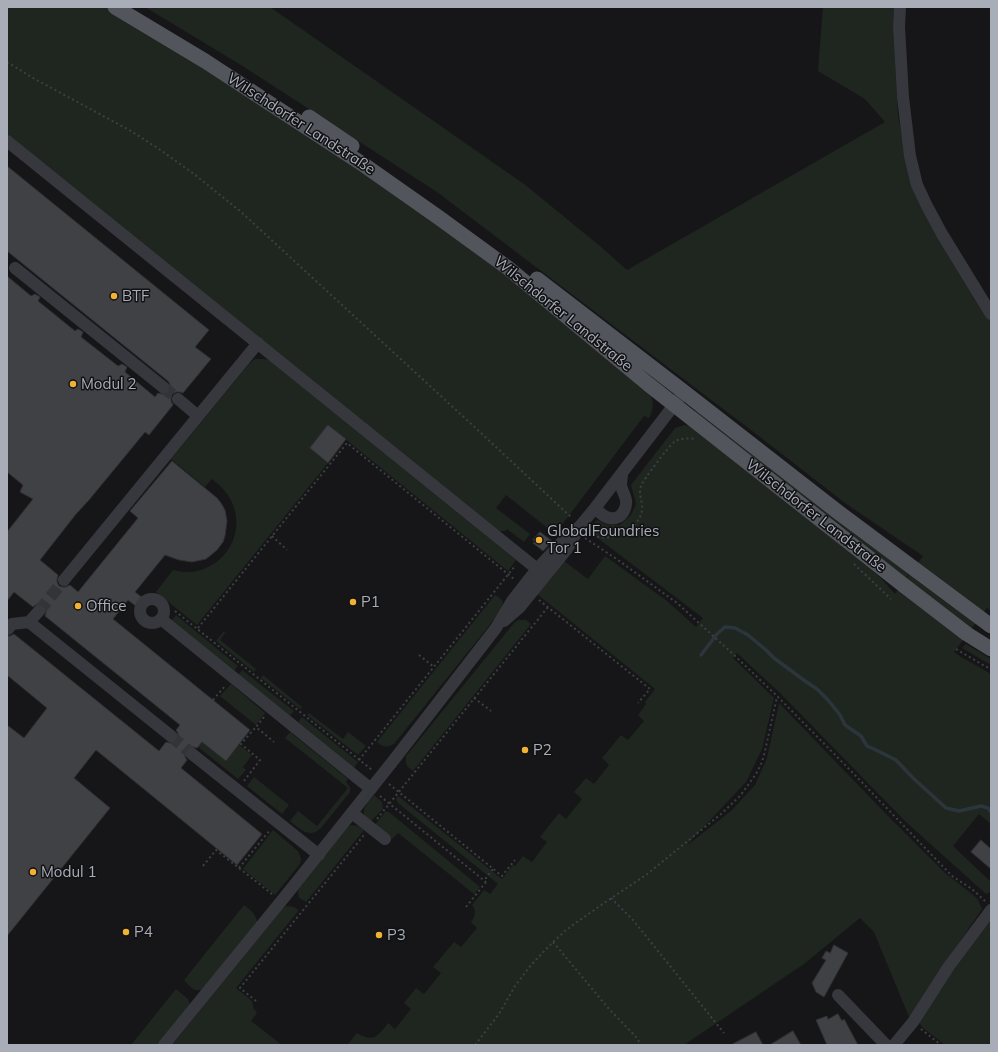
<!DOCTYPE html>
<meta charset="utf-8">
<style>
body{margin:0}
#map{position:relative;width:998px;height:1052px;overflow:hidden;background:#161618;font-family:Mulish,sans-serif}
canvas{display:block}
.frame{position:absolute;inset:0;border:8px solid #a8adb8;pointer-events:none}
</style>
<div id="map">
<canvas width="998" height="1052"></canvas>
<div class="frame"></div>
</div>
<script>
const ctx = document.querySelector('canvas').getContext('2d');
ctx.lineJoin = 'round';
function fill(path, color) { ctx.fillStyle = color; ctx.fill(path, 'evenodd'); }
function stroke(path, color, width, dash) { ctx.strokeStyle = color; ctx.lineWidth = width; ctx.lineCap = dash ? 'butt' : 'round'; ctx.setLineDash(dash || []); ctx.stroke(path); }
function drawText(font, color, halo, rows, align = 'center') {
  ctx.font = font + ' Mulish,sans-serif'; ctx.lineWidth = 3; ctx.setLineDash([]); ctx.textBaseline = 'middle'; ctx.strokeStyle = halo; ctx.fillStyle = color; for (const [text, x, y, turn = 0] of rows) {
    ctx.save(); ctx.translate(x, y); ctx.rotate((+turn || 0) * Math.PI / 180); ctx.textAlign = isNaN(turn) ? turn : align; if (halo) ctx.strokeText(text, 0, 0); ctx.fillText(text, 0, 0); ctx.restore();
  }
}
fill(new Path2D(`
 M 7,7 L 107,7 L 127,18 L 394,190 L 491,263 L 651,396 C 654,405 653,410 649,418 L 644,416 L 555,534 L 506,495 L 496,508 L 530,534 L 524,542 L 507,529 L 505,531 L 499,531 L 7,134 Z
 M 145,7 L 270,7 L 524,184 L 600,246 L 627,270 L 885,122 L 865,99 L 818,71 L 823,7 L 894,7 L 893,25 L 898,115 L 902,137 L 908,164 L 991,323 L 991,611 L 987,608 L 954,652 L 961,657 L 991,674 L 991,824 L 979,814 L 953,846 L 991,882 L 991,892 L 986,894 L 906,822 L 781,694 L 737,653 L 733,658 L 774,698 L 762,749 L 746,782 L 686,846 L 731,811 L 755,785 L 767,758 L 779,703 L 888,816 L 945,873 L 977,898 L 982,909 L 936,976 L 911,1015 L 909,1017 L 874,932 L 860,918 L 804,964 L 684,1045 L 347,1045 L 357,1033 C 373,1043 378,1036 388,1023 L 395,1029 L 411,1009 L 404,1003 L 416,988 L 424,994 L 441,973 L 433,967 L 454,942 L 461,947 L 477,928 L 471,922 C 475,916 477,911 472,905 L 484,890 L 490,894 L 498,884 L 398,803 L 396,799 L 398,796 L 502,879 L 513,865 L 515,866 L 523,856 L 532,862 L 547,842 L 540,837 L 559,813 L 566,819 L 582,799 L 574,792 L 586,778 L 594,784 L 609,765 L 602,758 L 621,735 L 628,740 L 644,721 L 638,715 L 646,704 L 645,702 L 655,689 L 537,594 L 564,561 L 588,579 L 605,556 L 667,601 L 696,627 L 703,618 L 587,530 L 597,520 L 608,525 L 620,525 L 631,515 L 636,504 L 631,485 L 675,428 L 684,425 L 694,427 L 880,577 L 895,594 L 923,556 L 845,503 L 760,437 L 437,192 L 241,65 Z
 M 255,359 L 264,359 L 269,360 L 516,560 L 508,571 L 328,425 L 310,448 L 328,463 L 197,625 L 156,592 L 173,570 C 181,572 189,573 197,571 C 227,564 244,533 233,505 C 229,494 221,486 212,479 L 205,487 L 171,459 L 249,364 Z
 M 696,410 L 910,572 L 906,578 L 695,412 Z
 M 495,595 L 501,599 L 503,603 L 500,612 L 394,744 C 387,748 382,747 377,742 Z
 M 176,615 L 238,666 L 234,671 L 172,620 Z
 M 518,620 L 526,620 L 531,624 L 413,771 C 406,766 405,764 406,756 L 514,623 Z
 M 224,631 L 225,633 L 220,640 L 256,669 L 254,672 L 216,641 Z
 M 966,644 L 991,659 L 991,665 L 962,648 Z
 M 242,670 L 294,711 L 290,716 L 238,675 Z
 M 263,675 L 302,707 L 300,709 L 261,678 Z
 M 231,684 L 265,713 L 256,725 L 220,696 Z
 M 309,713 L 343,739 L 348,732 L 366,746 L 358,755 L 307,715 Z
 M 302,717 L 358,762 L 354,768 L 298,722 Z
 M 290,732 L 348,779 L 346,782 C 349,786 351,787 350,792 L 321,828 C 309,840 299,828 290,821 L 298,811 L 317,826 L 348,788 L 285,738 Z
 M 202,742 L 226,761 L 239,745 L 252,755 L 243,767 L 246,770 L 238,779 L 198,747 Z
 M 254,777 L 289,805 L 282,814 L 247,786 Z
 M 374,795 L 382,802 L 383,809 L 370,822 L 365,818 C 361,808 368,803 374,795 Z
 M 385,812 L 389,812 L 480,887 L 474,894 L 398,833 L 392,839 L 374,826 Z
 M 351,825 L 358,826 L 364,830 L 306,902 L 299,898 L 298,890 L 300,887 L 348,827 Z
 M 273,830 L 298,851 L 301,859 L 300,864 L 275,895 L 243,869 Z
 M 244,905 C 251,911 257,914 257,924 L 204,989 C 193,993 191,987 184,980 Z
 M 286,906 L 294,907 L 299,910 L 236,988 L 252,1001 L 254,1009 L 257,1013 L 251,1021 L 282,1045 L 172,1045 L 283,908 Z
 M 991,919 L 991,1045 L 945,1045 L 922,1027 L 918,1021 L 953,969 Z
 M 176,989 L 188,999 L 190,1004 L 159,1045 L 131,1045 Z`), '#1e261f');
stroke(new Path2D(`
 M 701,655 L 717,634 L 725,627 L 735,628 L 748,635 L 766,650 L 774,658 L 805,681 L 817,689 L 828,700 L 840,715 L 845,725 L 861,736 L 867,746 L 876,750 L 896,760 L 913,778 L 946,808 L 959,811 L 981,806 L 988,808 L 991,812`), '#2c353c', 3.5);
const building = new Path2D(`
 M 7,166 L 209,330 L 195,347 L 211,359 L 183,393 L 180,392 L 176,392 L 172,394 L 171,398 L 171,401 L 173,405 L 149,435 L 145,432 L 89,500 L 76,514 L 40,560 L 58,575 L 57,579 L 57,582 L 59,586 L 63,587 L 66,587 L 70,585 L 78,592 L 138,518 L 130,511 L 172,461 L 217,498 L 221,503 L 225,510 L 227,521 L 225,536 L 223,542 L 217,550 L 206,559 L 192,562 L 179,560 L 165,555 L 135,592 L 144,599 L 137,607 L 128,600 L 113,619 L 250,730 L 226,761 L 202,742 L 197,748 L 193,747 L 189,747 L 186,749 L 185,753 L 185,757 L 187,760 L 181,768 L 262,834 L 237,865 L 96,750 L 74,778 L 110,808 L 7,936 L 7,725 L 24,738 L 47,708 L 7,675 L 7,636 L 10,636 L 14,634 L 159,751 L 166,742 L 170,743 L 173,743 L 177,741 L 178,737 L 178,733 L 176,730 L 180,725 L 45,616 L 46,613 L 46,609 L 44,605 L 41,604 L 37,604 L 33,607 L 14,592 L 7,601 L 7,532 L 33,499 L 20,492 L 23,485 L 7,472 L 7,276 L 31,296 L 35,294 L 40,297 L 38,301 L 75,331 L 78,329 L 83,332 L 81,337 L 118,366 L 122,364 L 127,367 L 125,372 L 155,397 L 158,393 L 162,394 L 166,394 L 169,391 L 170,388 L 170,384 L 168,381 L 7,251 Z
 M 328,425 L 346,439 L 328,463 L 310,448 Z
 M 540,532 L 552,541 L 543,551 L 533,543 L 535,542 L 533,540 Z
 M 981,840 L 991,849 L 991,869 L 971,852 Z
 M 834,945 L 848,953 L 824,997 L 816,992 L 812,983 L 826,960 L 822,958 L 826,951 L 830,953 Z
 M 838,1014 L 842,1021 L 844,1019 L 858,1045 L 827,1045 L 816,1020 L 827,1016 L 828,1019 Z
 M 793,1031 L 801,1045 L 770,1045 Z
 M 756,1032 L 763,1045 L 731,1045 Z`);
fill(building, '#404145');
stroke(building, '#303034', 1);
stroke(new Path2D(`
 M 163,387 L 178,399
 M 39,611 L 64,580
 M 171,736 L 192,754`), '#333438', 12, [12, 6]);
stroke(new Path2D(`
 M 7,62 L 33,78 L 131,131 L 159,149 L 194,174 L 240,211 L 481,433 L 572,518
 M 588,533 C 606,545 639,532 642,510 C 643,502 638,494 641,486 C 643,480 669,446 674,442 C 680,438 688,438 695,439
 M 272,536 L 287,550
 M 585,538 L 618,560 L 677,603 L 734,655 L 777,696 L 853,773 L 952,876 L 972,889 L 985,901
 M 854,564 L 891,599
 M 539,600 L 650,689 L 638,703
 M 175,611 L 372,770
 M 198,628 L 347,443 L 514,579
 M 956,649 L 983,665 L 991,669
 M 419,655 L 434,667
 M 474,698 L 491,711
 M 213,700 L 225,686
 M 264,717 L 256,727 L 274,742
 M 359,760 L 515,566
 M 244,781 L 260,760 L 241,744 L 256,727
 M 389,784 L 502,876 L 515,860
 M 380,796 L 486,882
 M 377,819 L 548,607
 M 203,866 L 216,850 L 272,894
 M 239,868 L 270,830
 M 611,898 L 633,920 L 724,1033
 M 466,907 L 486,882 L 486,878 L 493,869
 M 553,942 L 609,1009 L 636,1037 L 641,1045
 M 256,1001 L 240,988 L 364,835
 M 921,1029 L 941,1045
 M 475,1045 L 499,1014 L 515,986 L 531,965 L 553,942 L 566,930 L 604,903 L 646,875 L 721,814 L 740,796 L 756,774 L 762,762 L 765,751 L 777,697`), '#3d3f44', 2, [2, 3]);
stroke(new Path2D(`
 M 900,7 L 899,27 L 903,97 L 910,156 L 917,185 L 927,206 L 942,234 L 991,314
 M 7,141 L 537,569
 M 15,268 L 163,387
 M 178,399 L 198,416
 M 595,508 C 601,514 607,520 616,518 C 623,516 627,507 626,500 C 625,495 622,491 621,485 C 621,481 622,477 622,473
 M 64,580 L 258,343
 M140 611a12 12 0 1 1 24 0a12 12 0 1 1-24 0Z
 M 161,619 L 371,789
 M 504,621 L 520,607 L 567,549 L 575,535
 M 29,622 L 171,736
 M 8,629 L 12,624 L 29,622 L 39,611
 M 192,754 L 319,855
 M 352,813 L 385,839
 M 838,995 L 886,1045
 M 164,1045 L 287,894 L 393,761 L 496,628 L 512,601 L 537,569 L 561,543 L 580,526 L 595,508 L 684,392
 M 894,1045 L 913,1022 L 949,966 L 991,910`), '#37383d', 12);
stroke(new Path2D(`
 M 115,7 L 205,61 L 364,165 L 438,217 L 508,268 L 648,384 L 902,584 L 967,634 L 991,649
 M 309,117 L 352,146
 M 537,279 L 684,392 L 838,512 L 991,626`), '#53555c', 15);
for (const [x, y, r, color] of [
 [114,296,4,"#f2b134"],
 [73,384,4,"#f2b134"],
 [539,540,4,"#f2b134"],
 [353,602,4,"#f2b134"],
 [78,606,4,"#f2b134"],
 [525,750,4,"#f2b134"],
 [33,872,4,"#f2b134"],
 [126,932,4,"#f2b134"],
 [379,935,4,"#f2b134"]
]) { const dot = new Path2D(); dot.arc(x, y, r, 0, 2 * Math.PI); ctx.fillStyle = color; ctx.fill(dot); stroke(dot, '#111113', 1.5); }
drawText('15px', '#a8adb8', '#111113', [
 ["Wilschdorfer Landstraße",301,124,33],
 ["Wilschdorfer Landstraße",563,314,39],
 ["Wilschdorfer Landstraße",816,516,38]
]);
drawText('15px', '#a8adb8', '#111113', [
 ["BTF",122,296],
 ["Modul 2",81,384],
 ["GlobalFoundries",547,531],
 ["Tor 1",547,548],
 ["P1",361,602],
 ["Office",86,606],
 ["P2",533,750],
 ["Modul 1",41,872],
 ["P4",134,932],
 ["P3",387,935]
], 'left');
</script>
